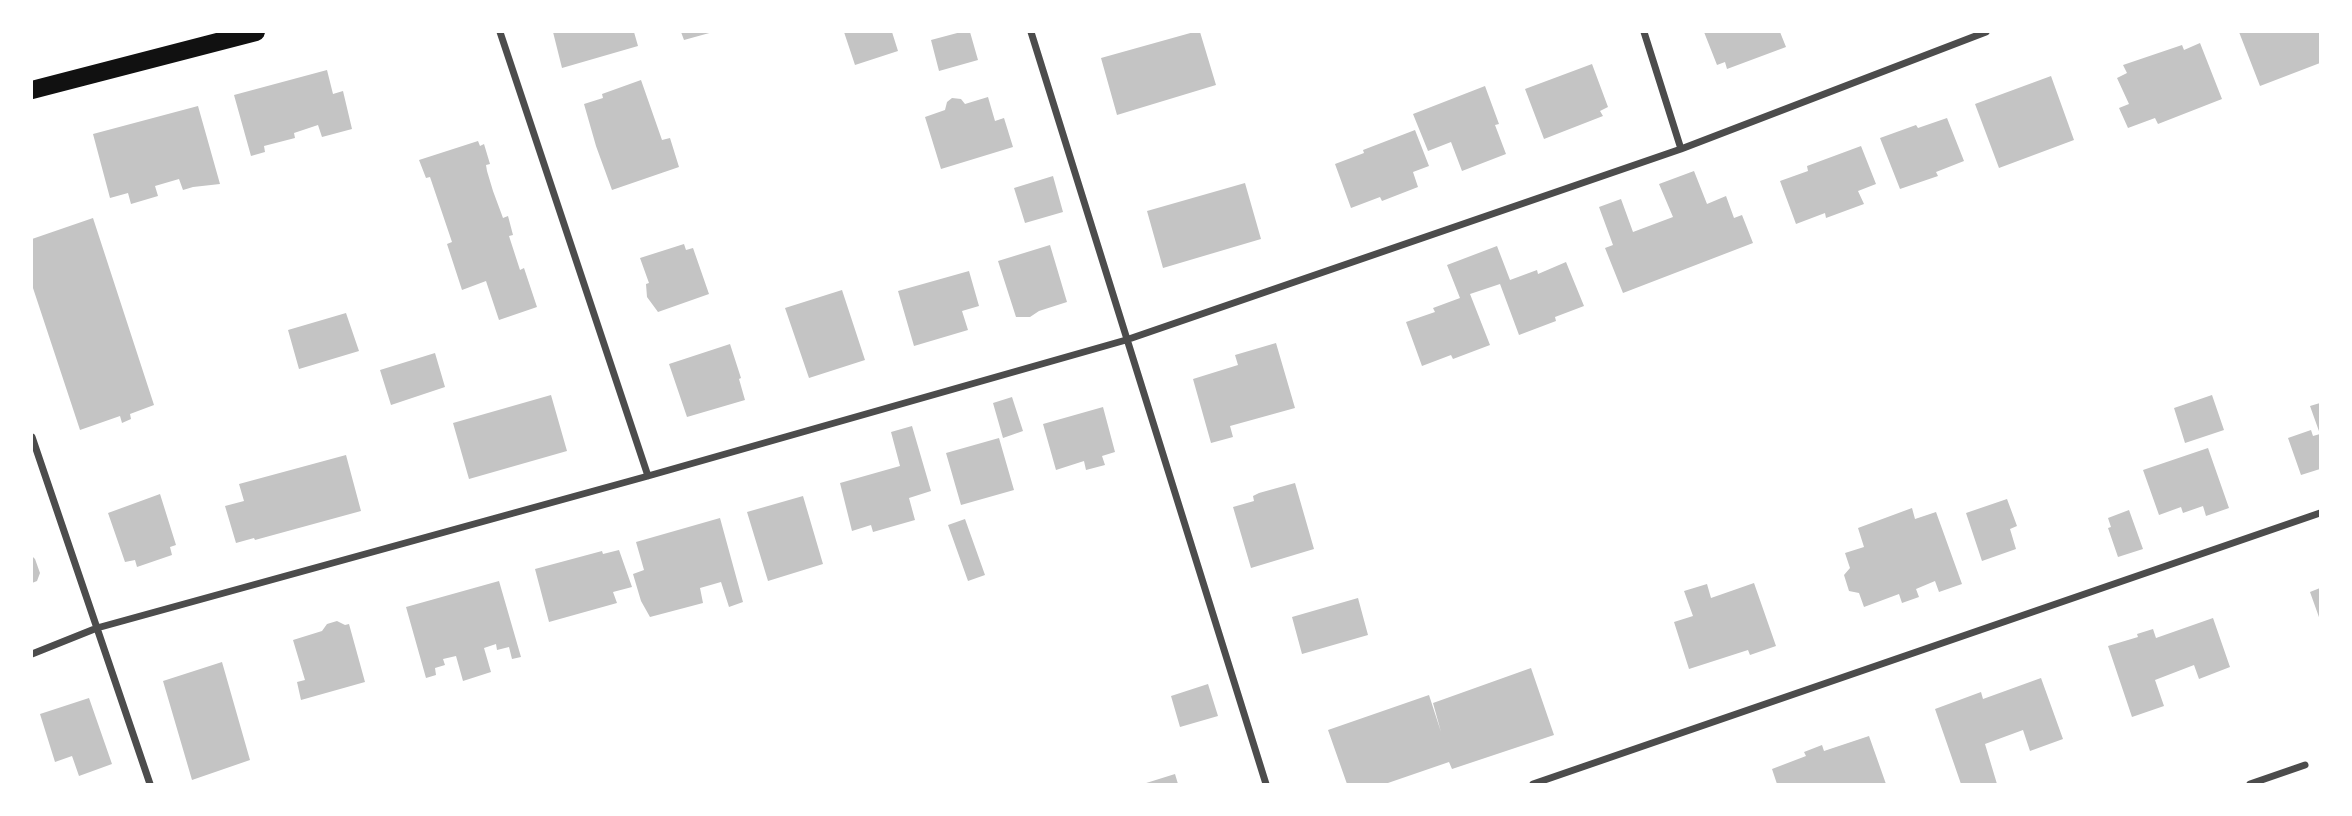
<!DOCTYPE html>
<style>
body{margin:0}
#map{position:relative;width:2352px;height:816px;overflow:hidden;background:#fff;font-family:Figtree,sans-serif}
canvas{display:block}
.frame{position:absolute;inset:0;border:33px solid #fff;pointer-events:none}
</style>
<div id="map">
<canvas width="2352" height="816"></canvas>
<div class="frame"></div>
</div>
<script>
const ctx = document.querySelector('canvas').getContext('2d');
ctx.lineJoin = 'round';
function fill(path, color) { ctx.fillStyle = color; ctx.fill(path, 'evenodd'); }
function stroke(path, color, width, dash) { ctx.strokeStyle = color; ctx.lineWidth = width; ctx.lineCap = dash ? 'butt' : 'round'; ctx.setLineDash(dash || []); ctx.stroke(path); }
fill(new Path2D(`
 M 553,32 L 634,32 L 638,46 L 562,68 Z
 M 681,32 L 713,32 L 684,40 Z
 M 844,32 L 892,32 L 898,51 L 855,65 Z
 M 961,32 L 970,32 L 978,60 L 939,71 L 931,40 Z
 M 1194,32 L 1200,32 L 1216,85 L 1117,115 L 1101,58 Z
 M 1704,32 L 1780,32 L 1786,47 L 1727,69 L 1725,62 L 1717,65 Z
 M 2239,32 L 2320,32 L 2320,63 L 2260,86 Z
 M 2200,43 L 2222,99 L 2158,124 L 2155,118 L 2128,128 L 2119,108 L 2129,104 L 2117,78 L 2127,73 L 2123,65 L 2182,45 L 2184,50 Z
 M 1592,64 L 1608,107 L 1600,111 L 1603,116 L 1544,139 L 1525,89 Z
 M 327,70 L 333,94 L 343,91 L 352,129 L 322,137 L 318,125 L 294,133 L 295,138 L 264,146 L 265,152 L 251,156 L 234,95 Z
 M 2051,76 L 2074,140 L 1999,168 L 1975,104 Z
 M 641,80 L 662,140 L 670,138 L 679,167 L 612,190 L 596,146 L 584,104 L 603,98 L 602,94 Z
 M 1485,86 L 1499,124 L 1495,125 L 1506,154 L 1462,171 L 1451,142 L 1428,151 L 1413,114 Z
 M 988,97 L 995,121 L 1004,118 L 1013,147 L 941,169 L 925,117 L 945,110 L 947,102 L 952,98 L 961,99 L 965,104 Z
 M 198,106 L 220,184 L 193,187 L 183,190 L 179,179 L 155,186 L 158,196 L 131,204 L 128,193 L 110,198 L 93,134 Z
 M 1947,118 L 1964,161 L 1936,172 L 1938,176 L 1900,189 L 1880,138 L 1916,125 L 1918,128 Z
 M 1415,130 L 1429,166 L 1413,172 L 1418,187 L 1382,201 L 1380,197 L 1351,208 L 1335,164 L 1364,153 L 1363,150 Z
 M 478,141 L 480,146 L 484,144 L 490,164 L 486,165 L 487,171 L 493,191 L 503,218 L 508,216 L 513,235 L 509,236 L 520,270 L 524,268 L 537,307 L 499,320 L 486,281 L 462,290 L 447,244 L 452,242 L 430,177 L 426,178 L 419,160 Z
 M 1861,146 L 1876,184 L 1858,191 L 1864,204 L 1826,218 L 1825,213 L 1796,224 L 1780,181 L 1808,171 L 1807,166 Z
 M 1694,171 L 1707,204 L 1726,196 L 1734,218 L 1742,215 L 1753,243 L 1623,293 L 1605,248 L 1613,245 L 1599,207 L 1621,199 L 1633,232 L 1673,217 L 1659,184 Z
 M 1053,176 L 1063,212 L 1025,223 L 1014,188 Z
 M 1245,183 L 1261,239 L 1163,268 L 1147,211 Z
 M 93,218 L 154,405 L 130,414 L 131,419 L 122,423 L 120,416 L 80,430 L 32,285 L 32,239 Z
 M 684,244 L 686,250 L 693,248 L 709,294 L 658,312 L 647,297 L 646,284 L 649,283 L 640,258 Z
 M 1050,245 L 1067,302 L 1039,311 L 1030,317 L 1016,317 L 998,261 Z
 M 1497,246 L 1510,280 L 1537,270 L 1538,274 L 1566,262 L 1584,306 L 1555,317 L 1556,321 L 1519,335 L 1500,284 L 1470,294 L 1490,345 L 1453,359 L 1451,355 L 1422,366 L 1406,322 L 1435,312 L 1433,308 L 1460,298 L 1447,265 Z
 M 969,271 L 979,306 L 962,311 L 968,330 L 914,346 L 898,291 Z
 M 842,290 L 865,360 L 809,378 L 785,308 Z
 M 346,313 L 359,351 L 299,369 L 288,330 Z
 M 1276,343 L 1295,408 L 1230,426 L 1233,437 L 1211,443 L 1193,379 L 1238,365 L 1235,355 Z
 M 730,344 L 741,378 L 739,379 L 745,400 L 687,417 L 669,364 Z
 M 435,353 L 445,387 L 391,405 L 380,370 Z
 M 551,395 L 567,451 L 469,479 L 453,423 Z
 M 2212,395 L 2224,430 L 2185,443 L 2174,408 Z
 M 1012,397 L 1023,431 L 1003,438 L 993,403 Z
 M 2320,403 L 2320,469 L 2301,475 L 2288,438 L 2311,430 L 2313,436 L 2320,434 L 2310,406 Z
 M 1103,407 L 1115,452 L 1102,456 L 1105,465 L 1086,470 L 1084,461 L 1056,470 L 1043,424 Z
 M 912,426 L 931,491 L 909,498 L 915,520 L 873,532 L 871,525 L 852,531 L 840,483 L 900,466 L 891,432 Z
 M 999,438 L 1014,490 L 961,505 L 946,453 Z
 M 2208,448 L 2229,508 L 2206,516 L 2203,506 L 2183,513 L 2181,507 L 2159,515 L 2143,470 Z
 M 346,455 L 361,511 L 255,540 L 254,538 L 236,543 L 225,506 L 244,501 L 239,484 Z
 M 1295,483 L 1314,549 L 1251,568 L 1233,507 L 1254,501 L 1253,496 L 1259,493 Z
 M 160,494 L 176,545 L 170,547 L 172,555 L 137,567 L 135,560 L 125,562 L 108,513 Z
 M 803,496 L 823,564 L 768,581 L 747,512 Z
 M 2007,499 L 2017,526 L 2010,529 L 2016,549 L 1982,561 L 1966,513 Z
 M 1912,508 L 1915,519 L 1936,512 L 1962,584 L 1939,592 L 1935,581 L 1916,589 L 1919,597 L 1902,603 L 1899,594 L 1864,607 L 1859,593 L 1849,591 L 1844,575 L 1850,568 L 1845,553 L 1864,547 L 1858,528 Z
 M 2129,510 L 2143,549 L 2118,557 L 2108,528 L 2111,527 L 2108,518 Z
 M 720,518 L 743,602 L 729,607 L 721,582 L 700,588 L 703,603 L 650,617 L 641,601 L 633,574 L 644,570 L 636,542 Z
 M 965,519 L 985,575 L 968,581 L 948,525 Z
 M 619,550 L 632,587 L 613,592 L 617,603 L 549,622 L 535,569 L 602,551 L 603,554 Z
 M 32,556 L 35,559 L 40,573 L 37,581 L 32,583 Z
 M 499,581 L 521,657 L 512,659 L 509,647 L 497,650 L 496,644 L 484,648 L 491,672 L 463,681 L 456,656 L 443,659 L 445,665 L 435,668 L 436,675 L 426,678 L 406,607 Z
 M 1754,583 L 1776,646 L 1750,655 L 1748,650 L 1689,669 L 1674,622 L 1693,616 L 1684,591 L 1707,584 L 1711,598 Z
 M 2320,588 L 2320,620 L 2310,592 Z
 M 1358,598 L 1368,635 L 1302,654 L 1292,617 Z
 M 2213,618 L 2230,667 L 2199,679 L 2194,665 L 2155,680 L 2164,706 L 2132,717 L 2108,646 L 2138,637 L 2137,634 L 2153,629 L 2156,638 Z
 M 337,621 L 345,625 L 349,624 L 365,682 L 301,700 L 297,682 L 305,680 L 293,640 L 322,631 L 327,624 Z
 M 222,662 L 250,760 L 192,780 L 163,681 Z
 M 1531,668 L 1554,735 L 1452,769 L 1449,762 L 1385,784 L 1347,784 L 1328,730 L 1429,695 L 1441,732 L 1433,703 Z
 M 2041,678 L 2063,739 L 2030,751 L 2023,730 L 1985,744 L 1997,784 L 1961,784 L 1935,709 L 1981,692 L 1983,699 Z
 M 1208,684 L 1218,716 L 1180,727 L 1171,696 Z
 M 89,698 L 112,764 L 79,776 L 72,756 L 55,762 L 40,714 Z
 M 1869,736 L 1886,784 L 1777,784 L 1772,769 L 1806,756 L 1804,752 L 1822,745 L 1824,751 Z
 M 1175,774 L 1178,784 L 1143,784 Z`), '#c4c4c4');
stroke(new Path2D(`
 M 500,32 L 648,476
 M 1031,32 L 1266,784
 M 1644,32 L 1681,149
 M 32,437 L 150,784
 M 32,654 L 97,628 L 648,476 L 1126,340 L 1681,149 L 1986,32
 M 1533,784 L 2320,513
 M 2250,784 L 2305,765`), '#4c4c4c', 7);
stroke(new Path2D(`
 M 32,90 L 256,32`), '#111', 18);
</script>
